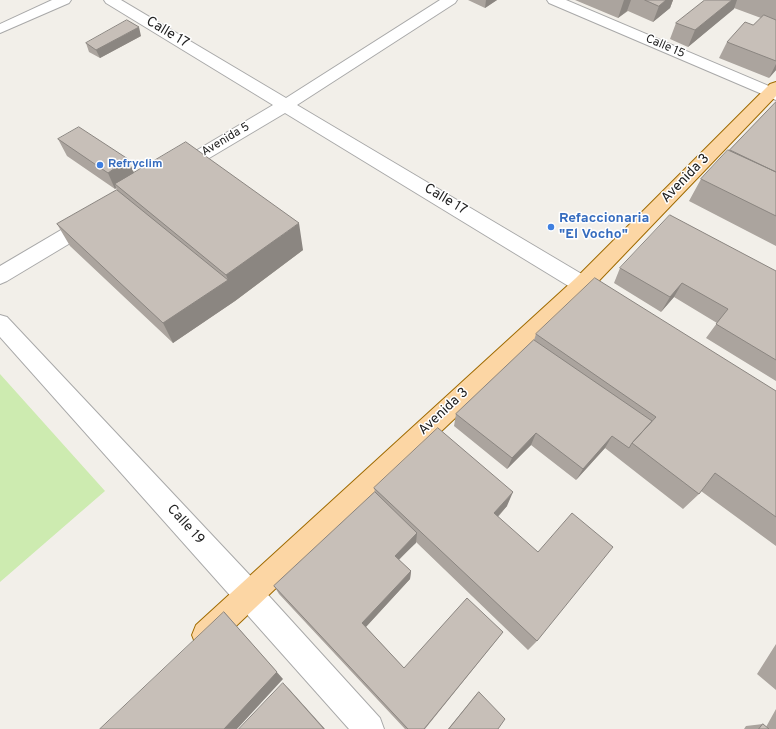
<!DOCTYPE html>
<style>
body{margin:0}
canvas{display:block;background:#f2efe9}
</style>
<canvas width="776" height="729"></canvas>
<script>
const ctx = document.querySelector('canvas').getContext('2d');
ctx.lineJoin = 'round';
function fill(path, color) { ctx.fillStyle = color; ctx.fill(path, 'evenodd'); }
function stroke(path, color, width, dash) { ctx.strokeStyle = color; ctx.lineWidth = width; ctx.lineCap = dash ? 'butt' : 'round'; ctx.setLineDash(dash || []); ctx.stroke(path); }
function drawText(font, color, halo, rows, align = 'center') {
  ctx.font = font + ' Overpass,sans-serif'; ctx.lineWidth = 3; ctx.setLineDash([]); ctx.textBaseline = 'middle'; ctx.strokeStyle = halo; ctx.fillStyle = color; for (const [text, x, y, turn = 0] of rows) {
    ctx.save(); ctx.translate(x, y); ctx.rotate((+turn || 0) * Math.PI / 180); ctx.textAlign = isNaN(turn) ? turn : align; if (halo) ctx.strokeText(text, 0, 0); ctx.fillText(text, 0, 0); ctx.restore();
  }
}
fill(new Path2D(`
 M 0,374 L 105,491 L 0,582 Z`), '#cdebb0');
const minor = new Path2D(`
 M 52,0 L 71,0 L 69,3 L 0,33 L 0,24 Z
 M 104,0 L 121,0 L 286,98 L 440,0 L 457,0 L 455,3 L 297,105 L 607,289 L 610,295 L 607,301 L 600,303 L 593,301 L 285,113 L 184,173 L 178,175 L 172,173 L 169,169 L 172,165 L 273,105 L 106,3 Z
 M 547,0 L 566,0 L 776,89 L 776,100 L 549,3 Z
 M 90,215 L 97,217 L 99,222 L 97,227 L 7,281 L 0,284 L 0,266 L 83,217 Z
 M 0,315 L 7,317 L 259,585 L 380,718 L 384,729 L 349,729 L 0,337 Z`);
const major = new Path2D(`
 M 776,82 L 776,96 L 590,290 L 216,645 L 206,649 L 196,645 L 192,635 L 196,625 L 576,278 L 770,84 Z`);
stroke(minor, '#a9a9a9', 2);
stroke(major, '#a06b00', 2);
fill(minor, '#fff');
fill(major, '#fcd6a4');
fill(new Path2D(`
 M 468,0 L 497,0 L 485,8 Z
 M 575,0 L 673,0 L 670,8 L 653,22 L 628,11 L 618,18 Z
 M 705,0 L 776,0 L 776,70 L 769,78 L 719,58 L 727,42 L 753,25 L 761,18 L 734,8 L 688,47 L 670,39 L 676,23 Z
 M 141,36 L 100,58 L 89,52 L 86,43 Z
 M 776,102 L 776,246 L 689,201 L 701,179 L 730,150 Z
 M 58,139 L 134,173 L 303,250 L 235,301 L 173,343 L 70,246 L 57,224 L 117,190 L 116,188 L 115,189 L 67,156 Z
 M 620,268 L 776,271 L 776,381 L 706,338 L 717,323 L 674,297 L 661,312 L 614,283 Z
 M 536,334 L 776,391 L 776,546 L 701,491 L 699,494 L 683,509 L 605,448 L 576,480 L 531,445 L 507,469 L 454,426 L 456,414 L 534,340 Z
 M 374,488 L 507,506 L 498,517 L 537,641 L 528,650 L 416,542 L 399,560 L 411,571 L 410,579 L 366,627 L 404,668 L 503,632 L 425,729 L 405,729 L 279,594 L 274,586 L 375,492 Z
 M 776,644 L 776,690 L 757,674 Z
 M 479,692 L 498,729 L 448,729 L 475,696 Z
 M 776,709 L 776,729 L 744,729 L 746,726 L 763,724 L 766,727 Z`), '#aba49e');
fill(new Path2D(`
 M 486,0 L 497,0 L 485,8 Z
 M 624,0 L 631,0 L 627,11 L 618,18 Z
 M 666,0 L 673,0 L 670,8 L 653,22 L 659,6 Z
 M 732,0 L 737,0 L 734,9 L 688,47 L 695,30 Z
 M 139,27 L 141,36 L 100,58 L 96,50 Z
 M 776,64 L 776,70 L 769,78 Z
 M 128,159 L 135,175 L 115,184 L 116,188 L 115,189 L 108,173 Z
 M 299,223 L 303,250 L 235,301 L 173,343 L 163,323 L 228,280 L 226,275 Z
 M 682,283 L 674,297 L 661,312 L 670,297 Z
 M 536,433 L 531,445 L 507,469 L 512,458 Z
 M 612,436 L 605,448 L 576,480 L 583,469 Z
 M 513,492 L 507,506 L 488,527 L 494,513 Z
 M 417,533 L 416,543 L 394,564 L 395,556 Z
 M 411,571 L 410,579 L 363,630 L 362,623 Z
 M 224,612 L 283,679 L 237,729 L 224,729 Z
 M 283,683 L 289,689 L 325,729 L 324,729 Z`), '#8b8681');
const building = new Path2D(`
 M 645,0 L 666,0 L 659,6 Z
 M 705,0 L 732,0 L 695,30 L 676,23 Z
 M 764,15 L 776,20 L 776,61 L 727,42 L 745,22 L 753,25 Z
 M 127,20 L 139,27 L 96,50 L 86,43 Z
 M 776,102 L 776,172 L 730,150 Z
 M 79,127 L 128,159 L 108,173 L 58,139 Z
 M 186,142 L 299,223 L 226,275 L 115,184 Z
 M 728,150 L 776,172 L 776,216 L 701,179 Z
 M 117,190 L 228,280 L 163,323 L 57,224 Z
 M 670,215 L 776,271 L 776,360 L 716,324 L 728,309 L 682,283 L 670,297 L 620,268 Z
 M 595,278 L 776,391 L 776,517 L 715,473 L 699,494 L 632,443 L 656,417 L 536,334 Z
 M 534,340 L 652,421 L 632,443 L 629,448 L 612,436 L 583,469 L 536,433 L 512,458 L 456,414 Z
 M 438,428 L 513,492 L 494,513 L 538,552 L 572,513 L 613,547 L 537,641 L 374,488 Z
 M 375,492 L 417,533 L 395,556 L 411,571 L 362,623 L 404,668 L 467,598 L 503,632 L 424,729 L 408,729 L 274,586 Z
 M 224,612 L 277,672 L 224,729 L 100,729 Z
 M 283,683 L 324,729 L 239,729 Z
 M 479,692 L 505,719 L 498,729 L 449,729 Z
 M 763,724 L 769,729 L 759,729 Z`);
fill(building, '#c7bfb8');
stroke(building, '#8b8681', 1);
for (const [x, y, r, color] of [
 [100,165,4,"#3f7fe0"],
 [551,227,4,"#3f7fe0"]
]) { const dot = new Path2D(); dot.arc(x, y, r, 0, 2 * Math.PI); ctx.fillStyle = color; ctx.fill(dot); stroke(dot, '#fff', 1.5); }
drawText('12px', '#222', '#fff', [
 ["Calle 15",665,47,23],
 ["Avenida 5",226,140,-31]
]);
drawText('bold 12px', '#366cbe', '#fff', [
 ["Refryclim",108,165]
], 'left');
drawText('14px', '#222', '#fff', [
 ["Calle 17",167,33,31],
 ["Avenida 3",686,179,-46],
 ["Calle 17",445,200,31],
 ["Avenida 3",444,412,-43],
 ["Calle 19",185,525,48]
]);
drawText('bold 14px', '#366cbe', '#fff', [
 ["Refaccionaria",559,219],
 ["\"El Vocho\"",559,235]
], 'left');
</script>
